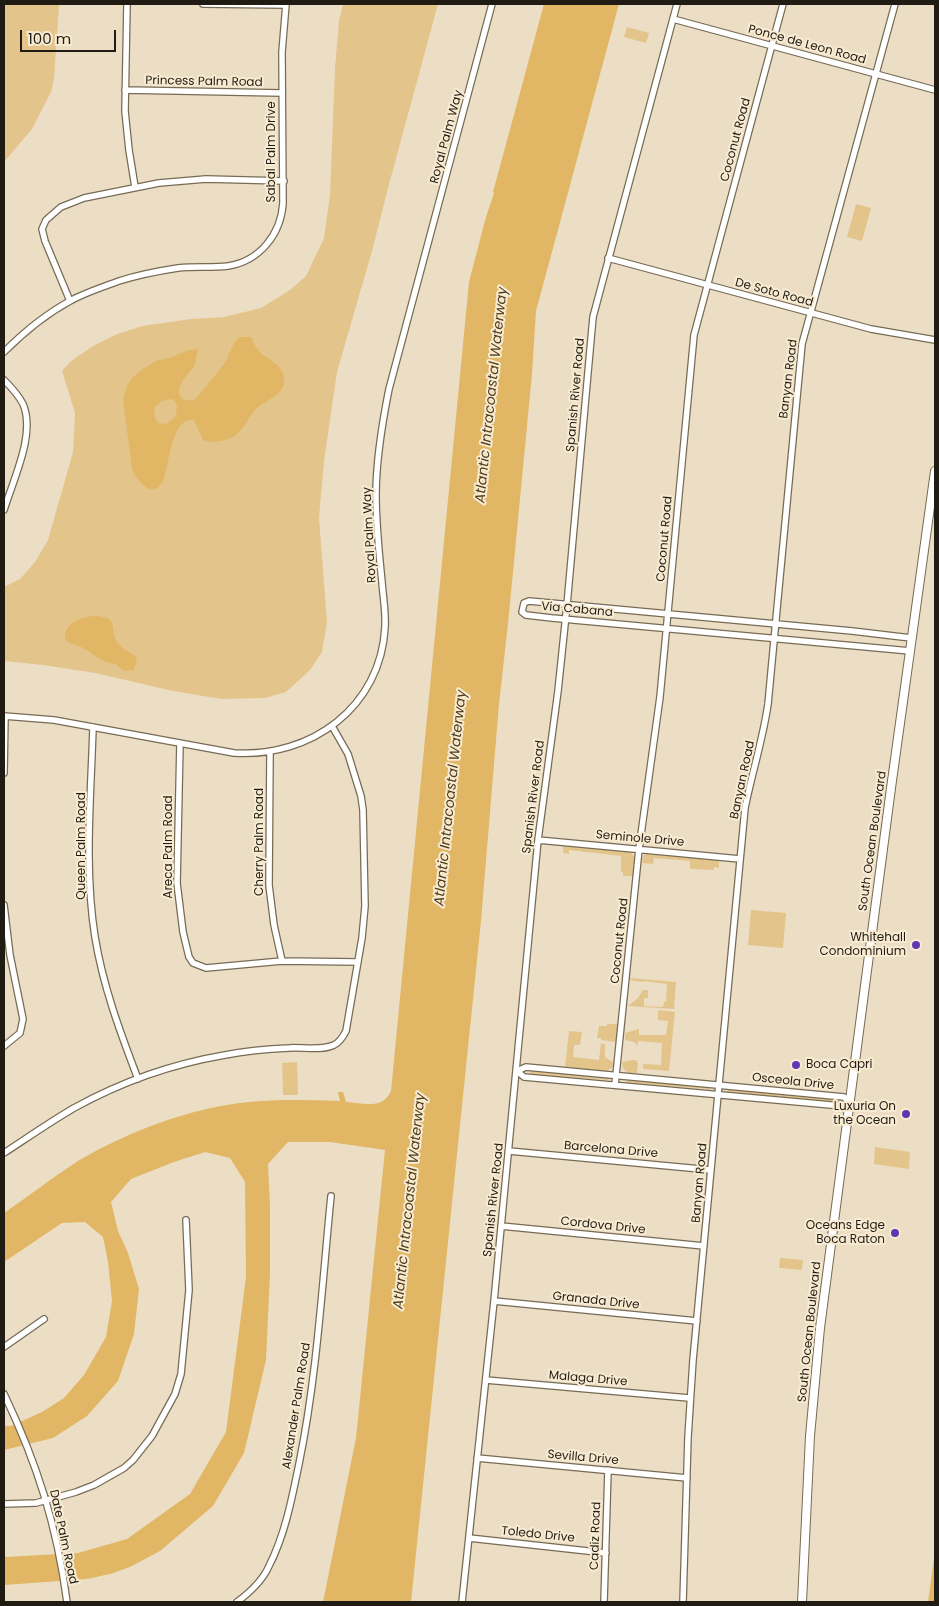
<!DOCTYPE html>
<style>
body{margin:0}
#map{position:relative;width:939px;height:1606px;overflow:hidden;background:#ecdec5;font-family:Poppins,sans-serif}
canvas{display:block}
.frame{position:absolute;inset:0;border:5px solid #201c13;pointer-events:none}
.scale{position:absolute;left:20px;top:30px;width:96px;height:22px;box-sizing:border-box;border:2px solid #201c13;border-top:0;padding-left:6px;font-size:15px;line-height:18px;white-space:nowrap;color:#201c13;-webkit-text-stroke:4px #f9ebd2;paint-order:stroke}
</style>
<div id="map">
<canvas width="939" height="1606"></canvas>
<div class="frame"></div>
<div class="scale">100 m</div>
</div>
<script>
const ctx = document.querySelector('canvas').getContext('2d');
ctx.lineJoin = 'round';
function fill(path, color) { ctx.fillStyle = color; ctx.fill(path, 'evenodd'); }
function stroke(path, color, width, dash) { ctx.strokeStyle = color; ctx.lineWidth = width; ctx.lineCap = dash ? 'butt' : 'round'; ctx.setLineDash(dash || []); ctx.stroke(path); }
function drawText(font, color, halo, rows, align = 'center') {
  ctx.font = font + ' Poppins,sans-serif'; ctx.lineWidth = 4; ctx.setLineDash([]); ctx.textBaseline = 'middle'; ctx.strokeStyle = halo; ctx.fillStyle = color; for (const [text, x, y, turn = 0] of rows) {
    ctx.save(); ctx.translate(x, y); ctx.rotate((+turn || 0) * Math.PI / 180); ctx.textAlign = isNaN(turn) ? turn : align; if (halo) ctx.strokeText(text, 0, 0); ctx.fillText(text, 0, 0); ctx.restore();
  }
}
fill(new Path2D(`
 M 4,4 L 59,4 L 54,79 L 51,92 L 32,129 L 4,162 Z
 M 343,4 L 438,4 L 388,188 L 372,251 L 337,372 L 324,461 L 319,518 L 327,622 L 322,652 L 310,670 L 286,692 L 265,698 L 221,699 L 173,691 L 95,673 L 43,665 L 4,661 L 4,587 L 20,579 L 35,562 L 48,540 L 73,452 L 75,413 L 62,371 L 71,361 L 93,346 L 115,335 L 142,326 L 191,319 L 224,317 L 261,308 L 290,290 L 306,276 L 324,238 L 330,195 L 335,68 L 339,21 Z
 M 627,27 L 649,33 L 646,43 L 624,37 Z
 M 856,204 L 871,208 L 862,241 L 847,237 Z
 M 563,846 L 631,852 L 635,858 L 634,876 L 623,876 L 623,872 L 621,872 L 621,856 L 569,850 L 569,854 L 563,853 Z
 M 645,854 L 719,860 L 719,868 L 714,867 L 714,870 L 690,869 L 690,861 L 654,858 L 653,864 L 642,863 L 643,856 Z
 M 751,910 L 786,913 L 783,948 L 748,945 Z
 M 630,978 L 676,982 L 674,1009 L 628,1006 L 638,998 L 643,990 L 648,990 L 648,998 L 644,998 L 644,1006 L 663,1007 L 664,1002 L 666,1002 L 667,984 L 643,981 L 643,982 L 630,980 Z
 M 658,1010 L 675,1012 L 669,1071 L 643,1069 L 643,1064 L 661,1065 L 662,1043 L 638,1041 L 638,1046 L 634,1042 L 625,1040 L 625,1033 L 639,1029 L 639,1035 L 666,1035 L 668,1021 L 658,1020 Z
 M 607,1024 L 618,1024 L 617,1041 L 616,1042 L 601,1040 L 601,1038 L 597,1038 L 599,1026 L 607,1026 Z
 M 569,1031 L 582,1032 L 580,1045 L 574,1045 L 573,1057 L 599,1060 L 601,1044 L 605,1044 L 605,1057 L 614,1063 L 613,1067 L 607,1071 L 565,1067 Z
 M 632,1060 L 636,1060 L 638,1063 L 637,1073 L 628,1073 L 623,1068 L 622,1062 Z
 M 297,1062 L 298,1095 L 283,1095 L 282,1063 Z
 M 530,1071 L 608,1078 L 609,1080 L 530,1074 Z
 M 629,1080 L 709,1087 L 710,1089 L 627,1083 L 626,1081 Z
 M 727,1089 L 840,1100 L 841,1102 L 728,1092 Z
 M 875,1147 L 910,1152 L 909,1169 L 874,1164 Z
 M 780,1258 L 803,1260 L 802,1270 L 779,1268 Z`), '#e3c48b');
fill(new Path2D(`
 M 544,4 L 619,4 L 536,311 L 532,374 L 508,624 L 499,704 L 481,921 L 411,1602 L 323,1602 L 356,1438 L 385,1150 L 330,1142 L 288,1142 L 268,1164 L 270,1205 L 270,1274 L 266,1360 L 244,1453 L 213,1506 L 160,1551 L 130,1567 L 110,1574 L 87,1579 L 4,1585 L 4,1557 L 78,1553 L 127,1539 L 190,1494 L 226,1432 L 246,1277 L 245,1182 L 230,1158 L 205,1152 L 174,1162 L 131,1179 L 111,1202 L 118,1231 L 128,1253 L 139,1289 L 134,1334 L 118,1381 L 87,1416 L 53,1438 L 4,1450 L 4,1426 L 11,1426 L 42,1412 L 64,1398 L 84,1375 L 106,1337 L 112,1301 L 108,1262 L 103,1237 L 85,1222 L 62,1223 L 4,1262 L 4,1213 C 29,1196 53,1177 78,1161 C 129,1131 190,1108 249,1102 C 280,1099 310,1100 340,1101 L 338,1092 L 343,1092 L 346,1102 C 363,1103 383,1110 391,1091 L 469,282 L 486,217 L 494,193 L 493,192 Z
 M 239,337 L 251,337 C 254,343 256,349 261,353 C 270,360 282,365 284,378 C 286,395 267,399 257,408 C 250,415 246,425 239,432 C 231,441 213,444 203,440 L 194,420 C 172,416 169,464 164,478 C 155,502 138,483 132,469 L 123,399 L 127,386 L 132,378 L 140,371 L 156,361 L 169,358 L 189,350 L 198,349 L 195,365 L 183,380 L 178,392 L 182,399 L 193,401 C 197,398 223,366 226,361 C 230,353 232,344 239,337 ZM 171,399 L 175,401 L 177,406 L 176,416 L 167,424 L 158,423 L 154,416 L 155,407 L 162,401 Z
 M 95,616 C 121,617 108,630 118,643 C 122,650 131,652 137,658 L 134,670 L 124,671 L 116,664 C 101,663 95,654 83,648 C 76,644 70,645 65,639 C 64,622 81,617 95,616 Z
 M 935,1551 L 935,1602 L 928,1602 Z`), '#e1b765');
const minor = new Path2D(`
 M 127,4 L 125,111 L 129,150 L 135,187
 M 203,4 L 286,5
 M 673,19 L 935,90
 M 125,90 L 282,93
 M 608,258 L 871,329 L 935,340
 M 70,301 L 45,241 L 42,229 L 46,220 L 61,207 L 84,198 L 159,183 L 206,179 L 284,181
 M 4,352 C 23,333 46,314 70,301 C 84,293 103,287 119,281 C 138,275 158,271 178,268 C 195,266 212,268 228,266 C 260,261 281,234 283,203 L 282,52 L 286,4
 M 4,380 C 11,387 18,394 23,404 C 36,434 13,480 4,510
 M 910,651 L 552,618 L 526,615 L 522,612 L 524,603 L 529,601 L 852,631 L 911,638
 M 4,716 L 54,720 L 234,753 C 311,758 381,707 385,627 C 386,612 383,597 382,582 C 379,553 376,524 376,495 C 376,459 382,424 389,389 L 492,4
 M 93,727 C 91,796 84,868 95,937 C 103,986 120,1032 138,1079
 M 180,743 L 177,883 L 183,932 L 189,957 L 193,963 L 206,968 L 282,961 L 358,962
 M 270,752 L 269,885 L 274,925 L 282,961
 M 4,773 L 5,716
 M 538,840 L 740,859
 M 4,905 L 10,955 L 23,1019 L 20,1033 L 4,1046
 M 526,1067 L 844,1097 L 850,1103 L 842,1106 L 524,1077 L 517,1071 Z
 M 615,1085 L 639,849 L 660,697 L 694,335 L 783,4
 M 509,1151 L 711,1170
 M 4,1153 C 27,1138 50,1122 74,1108 C 121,1082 172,1064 225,1055 C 246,1051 267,1049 289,1048 C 303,1047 321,1051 334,1045 C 340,1042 343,1037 346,1031 L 362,938 L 365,906 L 363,810 L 361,796 L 348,754 L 332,726
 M 501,1226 L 704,1246
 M 494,1301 L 697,1321
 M 4,1347 L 44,1319
 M 486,1380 L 689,1398
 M 4,1394 C 37,1463 57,1526 67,1602
 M 477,1458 L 687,1478
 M 4,1504 L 36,1503 L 76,1492 L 94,1485 L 124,1468 L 133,1460 L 152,1436 L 175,1394 L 181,1374 L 189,1290 L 186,1220
 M 469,1538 L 606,1553
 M 237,1602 C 249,1593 263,1580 269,1566 C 285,1535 292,1498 299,1464 C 317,1376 322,1286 331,1196
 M 462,1602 L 494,1301 L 538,840 L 558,691 L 567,605 L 593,317 L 677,4
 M 604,1602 L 608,1470
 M 683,1602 L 688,1437 L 693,1360 L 745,808 C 752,773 763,739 768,704 L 802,344 L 895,4`);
const secondary = new Path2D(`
 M 802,1602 L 810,1436 L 820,1328 L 891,788 L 935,471`);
stroke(minor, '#776b55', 8);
stroke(secondary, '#776b55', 10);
stroke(minor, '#fff', 5.5);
stroke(secondary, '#fff', 8);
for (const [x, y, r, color] of [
 [916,945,5,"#5e38b0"],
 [796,1065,5,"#5e38b0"],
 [906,1114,5,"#5e38b0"],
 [895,1233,5,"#5e38b0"]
]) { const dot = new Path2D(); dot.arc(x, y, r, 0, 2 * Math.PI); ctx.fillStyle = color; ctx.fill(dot); stroke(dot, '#f9ebd2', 2); }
drawText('12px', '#201c13', '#f9ebd2', [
 ["Ponce de Leon Road",807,45,15],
 ["Princess Palm Road",204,82,1],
 ["Royal Palm Way",447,137,-75],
 ["Coconut Road",736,140,-75],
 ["Sabal Palm Drive",272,152,-90],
 ["De Soto Road",774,293,15],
 ["Banyan Road",789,379,-83],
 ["Spanish River Road",576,395,-85],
 ["Royal Palm Way",370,535,-93],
 ["Coconut Road",665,539,-85],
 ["Via Cabana",577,610,5],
 ["Banyan Road",743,780,-78],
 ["Spanish River Road",534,797,-83],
 ["Seminole Drive",640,839,5],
 ["South Ocean Boulevard",873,841,-82],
 ["Cherry Palm Road",260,842,-90],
 ["Queen Palm Road",82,846,-90],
 ["Areca Palm Road",169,847,-90],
 ["Coconut Road",620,941,-84],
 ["Osceola Drive",793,1082,6],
 ["Barcelona Drive",611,1150,5],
 ["Banyan Road",700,1183,-85],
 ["Spanish River Road",494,1200,-84],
 ["Cordova Drive",603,1226,6],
 ["Granada Drive",596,1301,6],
 ["South Ocean Boulevard",810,1332,-84],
 ["Malaga Drive",588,1379,5],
 ["Alexander Palm Road",297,1406,-81],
 ["Sevilla Drive",583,1458,5],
 ["Toledo Drive",538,1535,6],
 ["Cadiz Road",596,1536,-88],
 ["Date Palm Road",63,1537,78]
]);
drawText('12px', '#201c13', '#f9ebd2', [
 ["Whitehall",906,938],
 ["Condominium",906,952],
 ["Boca Capri",806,1065,"left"],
 ["Luxuria On",896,1107],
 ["the Ocean",896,1121],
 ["Oceans Edge",885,1226],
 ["Boca Raton",885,1240]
], 'right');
drawText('italic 14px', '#4e3d19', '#f9ebd2', [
 ["Atlantic Intracoastal Waterway",492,395,-84],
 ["Atlantic Intracoastal Waterway",451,798,-84],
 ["Atlantic Intracoastal Waterway",410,1201,-84]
]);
</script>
